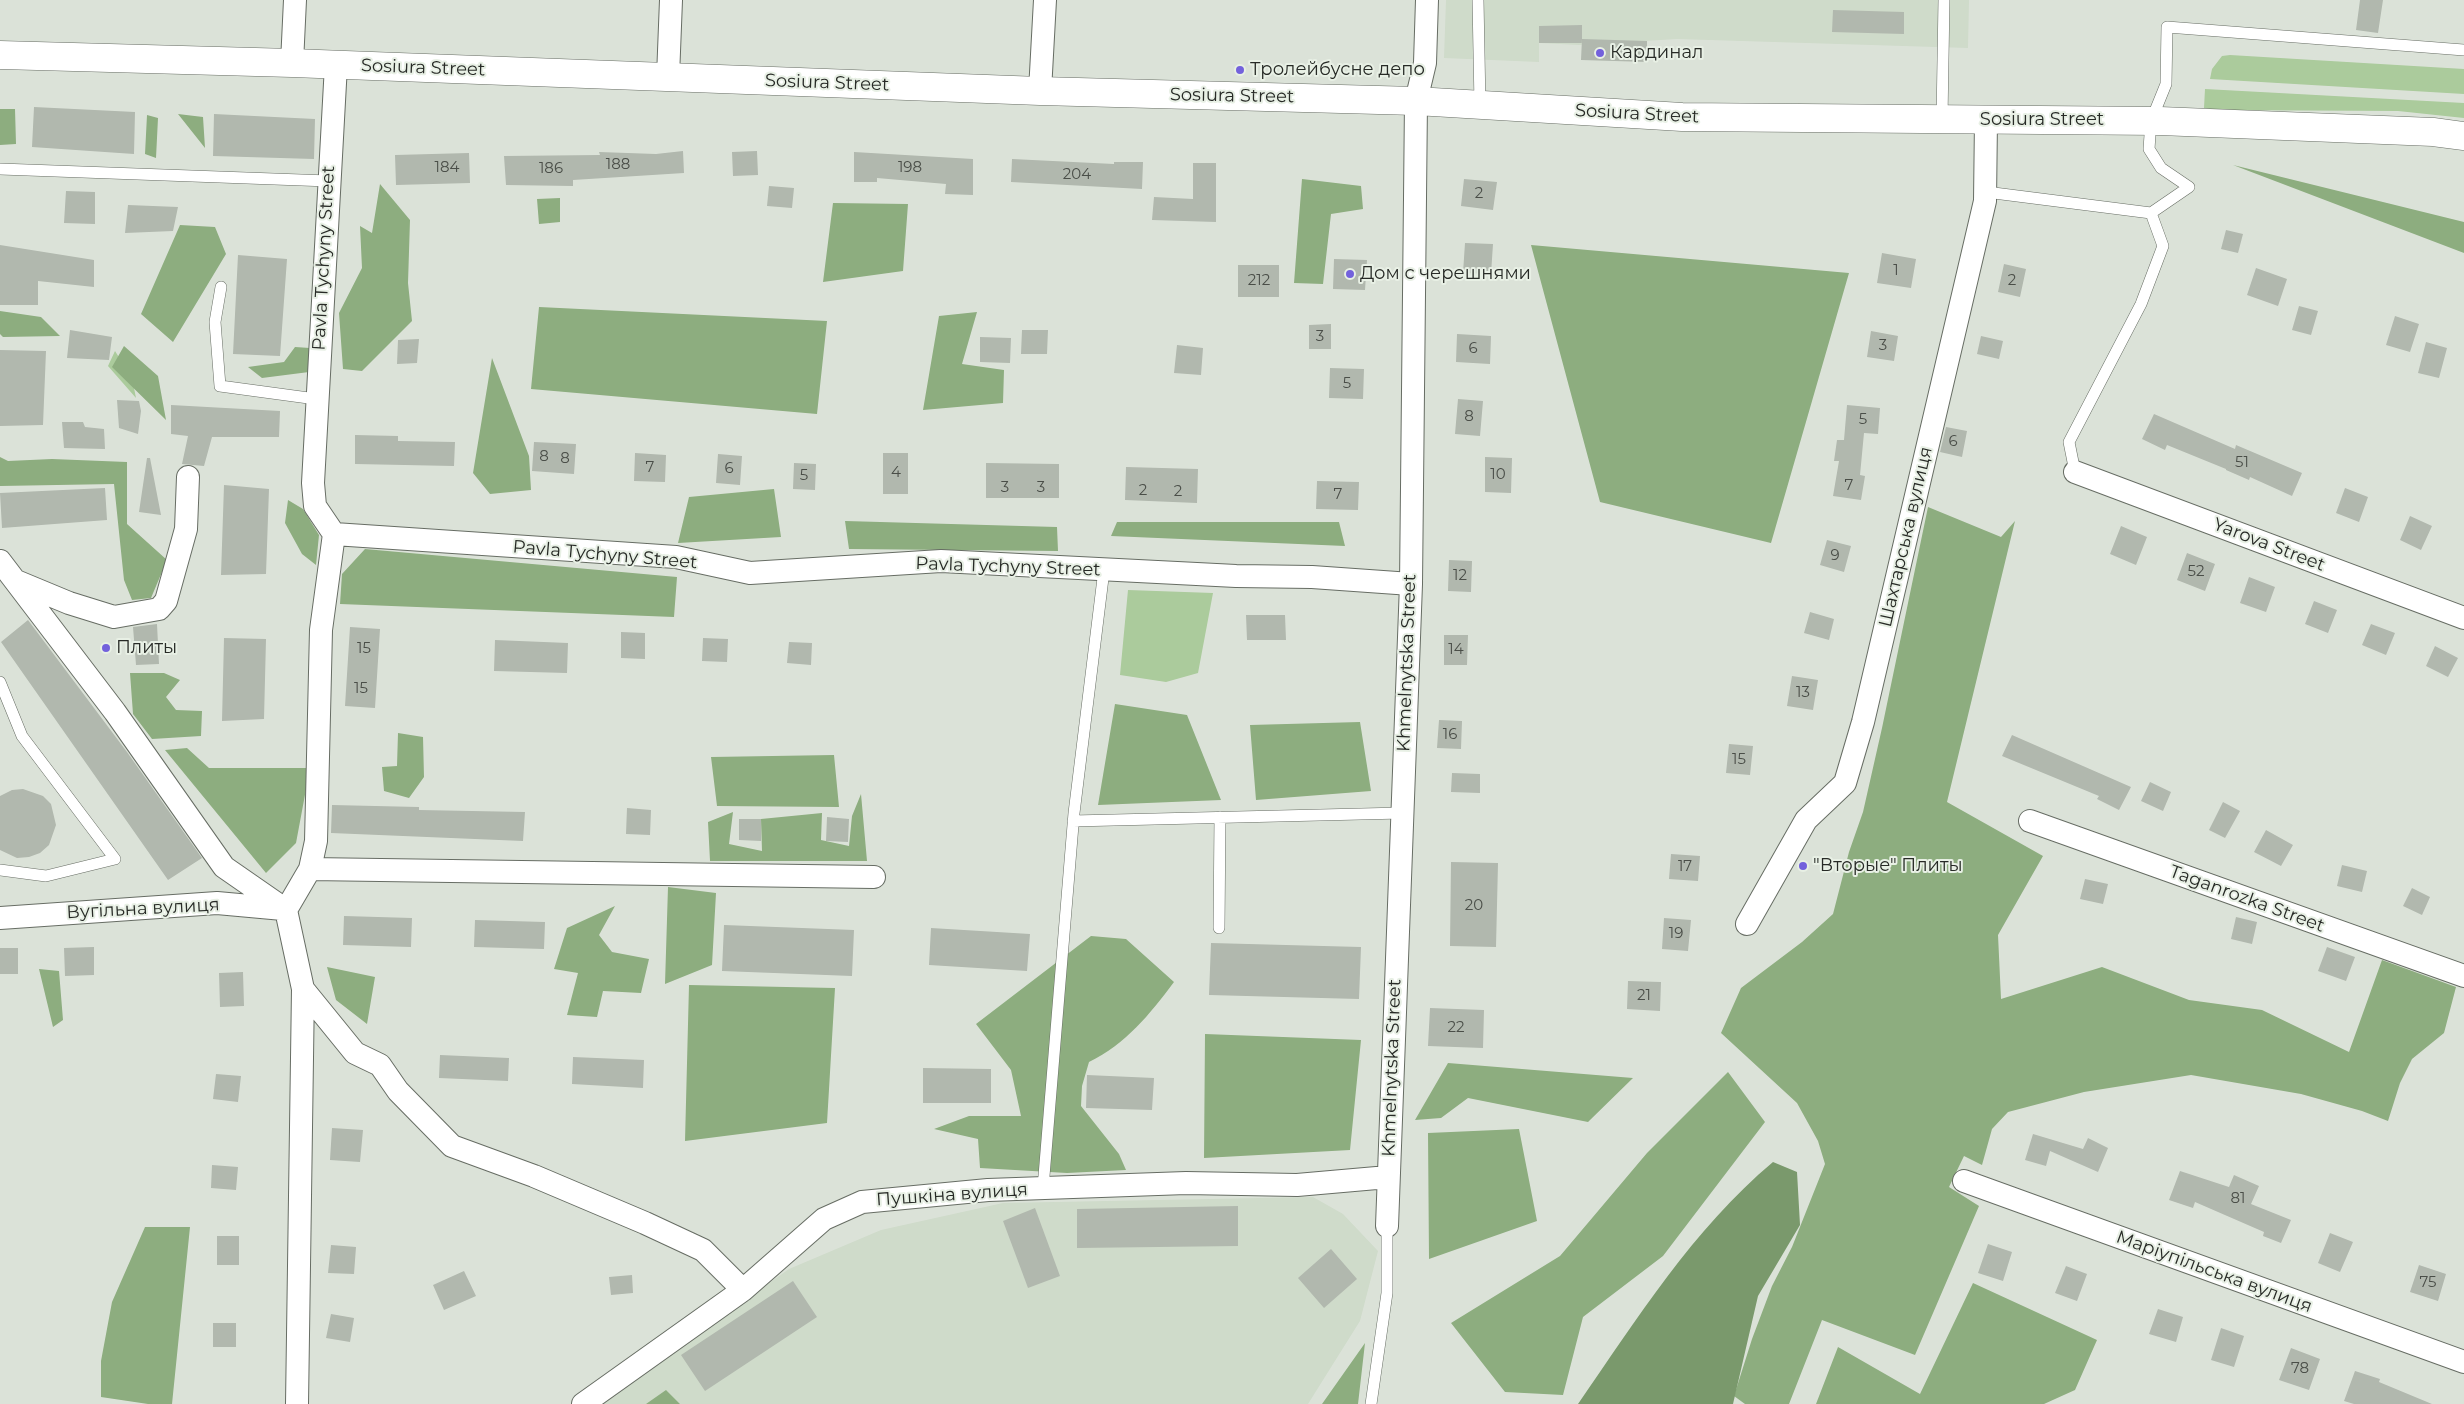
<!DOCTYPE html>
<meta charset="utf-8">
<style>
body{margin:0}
canvas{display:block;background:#dbe2d8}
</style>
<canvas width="2464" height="1404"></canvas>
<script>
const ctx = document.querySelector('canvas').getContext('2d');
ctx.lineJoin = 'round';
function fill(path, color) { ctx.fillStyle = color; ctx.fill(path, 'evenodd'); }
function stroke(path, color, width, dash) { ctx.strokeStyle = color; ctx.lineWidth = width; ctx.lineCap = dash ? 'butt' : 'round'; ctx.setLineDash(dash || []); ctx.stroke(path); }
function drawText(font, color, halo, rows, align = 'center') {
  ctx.font = font + ' Montserrat,sans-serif'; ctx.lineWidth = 4; ctx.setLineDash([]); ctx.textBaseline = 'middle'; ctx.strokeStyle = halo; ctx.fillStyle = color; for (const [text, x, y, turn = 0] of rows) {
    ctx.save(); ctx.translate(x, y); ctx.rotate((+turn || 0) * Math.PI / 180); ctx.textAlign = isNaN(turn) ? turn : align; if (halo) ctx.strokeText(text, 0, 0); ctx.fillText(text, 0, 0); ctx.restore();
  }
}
fill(new Path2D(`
 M 1446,0 L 1969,0 L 1968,48 L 1677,39 L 1579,45 L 1539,43 L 1539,62 L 1444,58 Z
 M 1313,1197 L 1343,1214 L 1378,1251 L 1360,1321 L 1308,1404 L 602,1404 L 634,1379 L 789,1269 L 881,1230 L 1003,1203 Z`), '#cfdbca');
fill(new Path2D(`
 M 2230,55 L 2464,69 L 2464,94 L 2210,79 L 2212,69 L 2222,56 Z
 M 2205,89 L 2464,103 L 2464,118 L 2398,111 L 2214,110 L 2204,108 Z
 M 115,351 L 132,378 L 136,398 L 108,366 Z
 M 1128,590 L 1213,593 L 1198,673 L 1166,682 L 1120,675 Z`), '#abcb9c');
fill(new Path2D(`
 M 0,109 L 15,109 L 16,144 L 0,145 Z
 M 178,114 L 203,117 L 205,148 Z
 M 147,115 L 158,118 L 156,158 L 145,154 Z
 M 2233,165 L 2464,222 L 2464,253 Z
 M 1302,179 L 1361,186 L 1363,209 L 1331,214 L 1323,284 L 1294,283 Z
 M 380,184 L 410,220 L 408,283 L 412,321 L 362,371 L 343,369 L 339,313 L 362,268 L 360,226 L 372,233 Z
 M 560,198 L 560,222 L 539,224 L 537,199 Z
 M 833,203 L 908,204 L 903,271 L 823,282 Z
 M 180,225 L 215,227 L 226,254 L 173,342 L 141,314 Z
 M 1531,245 L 1849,273 L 1771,543 L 1600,502 Z
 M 539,307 L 827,321 L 817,414 L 531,389 Z
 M 0,311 L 41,317 L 60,336 L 3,337 L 0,334 Z
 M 977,312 L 962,364 L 1004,370 L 1003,403 L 923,410 L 939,316 Z
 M 124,346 L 158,376 L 166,420 L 112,367 Z
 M 295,347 L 310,348 L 309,372 L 262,378 L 248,367 L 284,362 Z
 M 492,358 L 529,456 L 531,490 L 490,494 L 473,473 Z
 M 0,457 L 8,461 L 52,459 L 127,462 L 127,524 L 167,560 L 151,598 L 132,600 L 124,580 L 114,484 L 0,486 Z
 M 774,489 L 781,537 L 678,543 L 689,497 Z
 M 288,500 L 303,509 L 319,535 L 316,565 L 302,554 L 285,523 Z
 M 1928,507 L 2001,537 L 2015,521 L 1947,802 L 2043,856 L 1998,935 L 2001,999 L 2102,967 L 2189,1000 L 2262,1010 L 2349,1052 L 2382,960 L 2456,987 L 2444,1033 L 2412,1059 L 2400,1083 L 2388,1121 L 2362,1111 L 2301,1094 L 2191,1075 L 2084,1092 L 2008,1112 L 1992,1129 L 1982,1165 L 1964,1156 L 1949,1187 L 1979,1206 L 1915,1355 L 1822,1320 L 1789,1404 L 1745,1404 L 1734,1396 L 1752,1339 L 1772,1286 L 1792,1247 L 1825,1164 L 1818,1141 L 1797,1103 L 1721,1033 L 1741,988 L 1802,942 L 1833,914 L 1849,852 L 1863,812 L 1882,728 Z
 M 845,521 L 1057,527 L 1058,551 L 849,549 Z
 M 1117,522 L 1339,522 L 1345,546 L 1111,536 Z
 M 365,549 L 677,577 L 674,617 L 340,604 L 342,574 Z
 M 130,673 L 164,673 L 180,680 L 166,697 L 176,710 L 202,711 L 201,736 L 152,739 L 133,714 Z
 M 1115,704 L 1187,715 L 1221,800 L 1098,805 Z
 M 1360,722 L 1371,791 L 1256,800 L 1250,725 Z
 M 398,733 L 423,737 L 424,777 L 409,798 L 384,791 L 382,767 L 397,766 Z
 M 187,748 L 209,768 L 310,768 L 296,843 L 266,873 L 165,750 Z
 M 834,755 L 839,807 L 717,806 L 711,757 Z
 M 861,794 L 867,861 L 710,861 L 708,822 L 733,812 L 729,844 L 762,851 L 761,819 L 822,813 L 821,840 L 849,846 L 852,816 Z
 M 668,887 L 716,893 L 712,965 L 665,984 Z
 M 615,906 L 599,935 L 612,952 L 649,959 L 641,993 L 603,991 L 597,1017 L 567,1015 L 578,973 L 554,969 L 567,928 Z
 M 1091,936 L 1126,939 L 1174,982 C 1150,1014 1126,1044 1089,1062 L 1082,1086 L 1081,1106 L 1119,1154 L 1126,1170 L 1067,1173 L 980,1168 L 978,1139 L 934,1129 L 969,1116 L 1021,1116 L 1011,1070 L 976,1024 Z
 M 327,967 L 375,977 L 367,1024 L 336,1000 Z
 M 39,969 L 59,971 L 63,1020 L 53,1027 Z
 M 689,985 L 835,988 L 827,1123 L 685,1141 Z
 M 1205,1034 L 1361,1040 L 1350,1150 L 1204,1158 Z
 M 1448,1063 L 1633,1078 L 1588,1122 L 1468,1098 L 1441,1118 L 1415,1120 Z
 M 1728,1072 L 1765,1122 L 1663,1256 L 1583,1317 L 1563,1395 L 1505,1392 L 1451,1323 L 1560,1256 L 1647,1153 Z
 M 1519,1129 L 1537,1221 L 1429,1259 L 1428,1133 Z
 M 145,1227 L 190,1227 L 172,1404 L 148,1404 L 101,1397 L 101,1361 L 112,1302 Z
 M 1973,1283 L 2097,1340 L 2075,1390 L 2044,1404 L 1816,1404 L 1838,1347 L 1920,1394 Z
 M 1365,1343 L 1358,1404 L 1322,1404 Z
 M 666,1390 L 680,1404 L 646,1404 Z`), '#8dad7f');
fill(new Path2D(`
 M 1773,1162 L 1797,1172 L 1800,1225 L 1758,1296 L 1733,1404 L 1578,1404 C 1637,1319 1693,1229 1773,1162 Z`), '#7a996c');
fill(new Path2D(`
 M 2360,0 L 2383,0 L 2378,33 L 2356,30 Z
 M 1833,10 L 1904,12 L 1904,34 L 1832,32 Z
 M 1582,25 L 1582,43 L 1539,43 L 1539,26 Z
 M 1582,39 L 1647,41 L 1647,62 L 1581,60 Z
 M 34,107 L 135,112 L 134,154 L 32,147 Z
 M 214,114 L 315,119 L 314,159 L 213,156 Z
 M 683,151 L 684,173 L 573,180 L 573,186 L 506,185 L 504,156 L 600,155 L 599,152 L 656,154 Z
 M 757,151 L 758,175 L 733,176 L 732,152 Z
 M 854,152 L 973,159 L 973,195 L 945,194 L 946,184 L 877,178 L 877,182 L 854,182 Z
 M 469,153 L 470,183 L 396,185 L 395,155 Z
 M 1012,159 L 1114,164 L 1114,162 L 1143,162 L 1142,189 L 1011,182 Z
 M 1193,163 L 1216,163 L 1216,222 L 1152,220 L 1154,197 L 1193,199 Z
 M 1464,179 L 1497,182 L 1493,210 L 1461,206 Z
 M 769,186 L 794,188 L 792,208 L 767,206 Z
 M 66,191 L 95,192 L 95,224 L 64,223 Z
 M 128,205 L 178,207 L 173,231 L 125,233 Z
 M 2226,230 L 2243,234 L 2238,253 L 2221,249 Z
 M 1465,243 L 1493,244 L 1491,274 L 1463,273 Z
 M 0,245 L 94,260 L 94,287 L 38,281 L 38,305 L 0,305 Z
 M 1882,253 L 1916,259 L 1911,288 L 1877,283 Z
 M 238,255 L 287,259 L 280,356 L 233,354 Z
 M 1334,259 L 1367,260 L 1365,290 L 1333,289 Z
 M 2004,264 L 2026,269 L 2020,297 L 1998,292 Z
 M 1238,265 L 1279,265 L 1279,297 L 1238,297 Z
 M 2256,268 L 2287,279 L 2278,306 L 2247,295 Z
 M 2299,306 L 2318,311 L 2311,335 L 2292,330 Z
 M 2395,316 L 2419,324 L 2410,352 L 2386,345 Z
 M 1331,324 L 1331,349 L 1309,349 L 1309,325 Z
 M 70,330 L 112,337 L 109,360 L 67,358 Z
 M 1022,330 L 1048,330 L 1047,354 L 1021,354 Z
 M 1871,331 L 1898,336 L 1894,361 L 1867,357 Z
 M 1457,334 L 1491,336 L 1490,364 L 1456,362 Z
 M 1981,336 L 2003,341 L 1999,359 L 1977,354 Z
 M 980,337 L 1011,338 L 1010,363 L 980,362 Z
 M 419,339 L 417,363 L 397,364 L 398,340 Z
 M 2426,342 L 2447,348 L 2439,378 L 2418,373 Z
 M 1177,345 L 1203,348 L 1201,375 L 1174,373 Z
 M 0,350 L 46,351 L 43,425 L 0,426 Z
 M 1330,368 L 1364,369 L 1363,399 L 1329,398 Z
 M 1458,399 L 1483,401 L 1480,436 L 1455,434 Z
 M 117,400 L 139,401 L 141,411 L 138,434 L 119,428 Z
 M 171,405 L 280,411 L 279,437 L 212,437 L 204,466 L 182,464 L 188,436 L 171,434 Z
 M 1847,405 L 1880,408 L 1878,434 L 1864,433 L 1860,475 L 1865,476 L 1861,500 L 1833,496 L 1839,461 L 1834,461 L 1837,440 L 1844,440 Z
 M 2154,414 L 2235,449 L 2236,445 L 2302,473 L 2292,496 L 2250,477 L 2249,480 L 2226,470 L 2226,469 L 2167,445 L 2165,450 L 2142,439 Z
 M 62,422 L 83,422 L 85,427 L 104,429 L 105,449 L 64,448 Z
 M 1946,427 L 1967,431 L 1962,457 L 1940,452 Z
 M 355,435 L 398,436 L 398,441 L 455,442 L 454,466 L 355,464 Z
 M 534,442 L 576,444 L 574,474 L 532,471 Z
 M 635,453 L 666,455 L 665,482 L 634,481 Z
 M 883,453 L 908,453 L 908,494 L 883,494 Z
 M 718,454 L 742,456 L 740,485 L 716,483 Z
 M 1485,457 L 1512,458 L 1511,493 L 1485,492 Z
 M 147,458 L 150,458 L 161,515 L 139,512 Z
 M 794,463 L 816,464 L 815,490 L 793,489 Z
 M 986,463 L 1059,464 L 1059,498 L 986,498 Z
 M 1126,467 L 1198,469 L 1197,503 L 1125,500 Z
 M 1317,481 L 1359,482 L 1358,510 L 1316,509 Z
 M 224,485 L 269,489 L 266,574 L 221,575 Z
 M 105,488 L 107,520 L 2,528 L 0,493 Z
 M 2345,488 L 2368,497 L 2359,522 L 2336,513 Z
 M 2410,516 L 2432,526 L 2421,550 L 2400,540 Z
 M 2121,526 L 2147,537 L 2136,565 L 2110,554 Z
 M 1827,540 L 1851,546 L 1844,572 L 1820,565 Z
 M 2187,553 L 2215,564 L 2205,591 L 2177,580 Z
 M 1449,560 L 1472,561 L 1471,592 L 1448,591 Z
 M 2249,577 L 2275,587 L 2266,612 L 2240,603 Z
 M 2314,601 L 2337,610 L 2328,633 L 2305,624 Z
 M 1810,612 L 1834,619 L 1829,640 L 1804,633 Z
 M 1246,615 L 1285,615 L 1286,640 L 1247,640 Z
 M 28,620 L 127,752 L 202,858 L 168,880 L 1,642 Z
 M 157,624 L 159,664 L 136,665 L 133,627 Z
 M 2371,624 L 2395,633 L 2386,655 L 2362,645 Z
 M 350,627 L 380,629 L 375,708 L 345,706 Z
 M 621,632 L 645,633 L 645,659 L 621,658 Z
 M 1444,635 L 1468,635 L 1467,665 L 1444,665 Z
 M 224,638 L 266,639 L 264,719 L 222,721 Z
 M 703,638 L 728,639 L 727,662 L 702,661 Z
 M 495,640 L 568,643 L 567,673 L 494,671 Z
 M 789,642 L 812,643 L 811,665 L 787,663 Z
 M 2435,646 L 2458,658 L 2448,677 L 2426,666 Z
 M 1792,676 L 1818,680 L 1813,710 L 1787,706 Z
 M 1439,720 L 1462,721 L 1461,749 L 1437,748 Z
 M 2012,735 L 2131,787 L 2119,810 L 2097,799 L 2099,796 L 2002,756 Z
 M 1729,744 L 1753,746 L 1750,775 L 1726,773 Z
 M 1452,773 L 1480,774 L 1480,793 L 1451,792 Z
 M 2150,782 L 2171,792 L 2163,811 L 2141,801 Z
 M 23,789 L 43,796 L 51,804 L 56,825 L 49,845 L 40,853 L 29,857 L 17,858 L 0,850 L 0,796 L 12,790 Z
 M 2223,802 L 2240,811 L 2225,838 L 2209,830 Z
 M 332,805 L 419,807 L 419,810 L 525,812 L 523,841 L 331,833 Z
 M 627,808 L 651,810 L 650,835 L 626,834 Z
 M 827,817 L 849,819 L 848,842 L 826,841 Z
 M 739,819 L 761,819 L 761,841 L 739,840 Z
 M 2266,830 L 2293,845 L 2281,866 L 2254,852 Z
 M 1671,854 L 1700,856 L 1698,881 L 1669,879 Z
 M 1451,862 L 1498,863 L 1496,947 L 1450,946 Z
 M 2342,865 L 2367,871 L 2362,892 L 2337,886 Z
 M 2085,879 L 2108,884 L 2103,904 L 2080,899 Z
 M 2412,888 L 2430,897 L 2422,915 L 2403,906 Z
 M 344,916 L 412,918 L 411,947 L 343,945 Z
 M 2236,917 L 2257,922 L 2252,944 L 2231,939 Z
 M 1664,918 L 1691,920 L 1688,951 L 1662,949 Z
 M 475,920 L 545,922 L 544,949 L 474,947 Z
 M 724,925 L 854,930 L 852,976 L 722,971 Z
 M 931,928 L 1030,934 L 1027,971 L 929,965 Z
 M 1211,943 L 1361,947 L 1359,999 L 1209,995 Z
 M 94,947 L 94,975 L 65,976 L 64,948 Z
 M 2327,947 L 2355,957 L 2346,981 L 2318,971 Z
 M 0,948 L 18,948 L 18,974 L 0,974 Z
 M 243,972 L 244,1006 L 220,1007 L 219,973 Z
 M 1628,981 L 1661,982 L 1660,1011 L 1627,1009 Z
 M 1430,1008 L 1484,1010 L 1483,1048 L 1428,1046 Z
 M 440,1055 L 509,1058 L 508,1081 L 439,1078 Z
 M 573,1057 L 644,1060 L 643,1088 L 572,1084 Z
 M 923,1068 L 991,1069 L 991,1103 L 923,1103 Z
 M 216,1074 L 241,1076 L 238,1102 L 213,1099 Z
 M 1087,1075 L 1154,1078 L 1152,1110 L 1086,1108 Z
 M 332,1128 L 363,1130 L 360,1162 L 330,1160 Z
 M 2033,1134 L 2083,1149 L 2088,1138 L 2108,1148 L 2098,1172 L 2050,1151 L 2046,1166 L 2025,1160 Z
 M 212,1165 L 238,1167 L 236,1190 L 211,1188 Z
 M 2180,1171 L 2229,1187 L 2234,1175 L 2259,1186 L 2251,1204 L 2291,1220 L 2281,1243 L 2263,1236 L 2264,1232 L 2195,1202 L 2193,1208 L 2169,1200 Z
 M 1238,1206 L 1238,1246 L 1077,1248 L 1077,1209 Z
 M 1035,1208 L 1060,1276 L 1028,1288 L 1003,1221 Z
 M 2330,1233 L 2353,1242 L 2340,1272 L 2318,1263 Z
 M 217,1236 L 239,1236 L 239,1265 L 217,1265 Z
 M 1988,1244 L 2012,1252 L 2003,1281 L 1978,1273 Z
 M 331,1245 L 356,1247 L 354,1274 L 328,1273 Z
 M 1331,1249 L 1357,1279 L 1324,1308 L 1298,1278 Z
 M 2419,1265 L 2446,1274 L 2438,1301 L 2410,1292 Z
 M 2066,1266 L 2087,1274 L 2077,1301 L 2055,1293 Z
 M 464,1271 L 476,1296 L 444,1310 L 433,1285 Z
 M 632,1275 L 633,1293 L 611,1295 L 609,1277 Z
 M 793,1281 L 817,1317 L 705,1391 L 681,1355 Z
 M 2158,1309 L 2183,1317 L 2176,1342 L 2149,1334 Z
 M 331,1314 L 354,1318 L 350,1342 L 326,1338 Z
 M 213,1323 L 236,1323 L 236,1347 L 213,1347 Z
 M 2221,1328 L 2244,1336 L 2234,1367 L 2211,1360 Z
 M 2291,1348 L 2320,1359 L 2309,1390 L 2279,1380 Z
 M 2355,1371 L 2380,1379 L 2379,1382 L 2432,1404 L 2354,1404 L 2344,1401 Z`), '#b1b8ae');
const lane = new Path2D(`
 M 1478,0 L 1480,105
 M 1942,119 L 1944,0
 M 0,169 L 329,181
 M 1986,192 L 2151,213
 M 221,287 L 215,322 L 220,386 L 316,399
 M 2075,472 L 2069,442 L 2141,304 L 2163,246 L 2151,213 L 2189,187 L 2161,168 L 2149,149 L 2151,121 L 2166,84 L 2167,27 L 2464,50
 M 0,682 L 22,736 L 115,859 L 46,876 L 0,870
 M 1073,821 L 1402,813
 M 1219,928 L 1220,817
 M 1043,1188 L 1074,813 L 1104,570
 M 1371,1404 L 1387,1293 L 1387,1226`);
const street = new Path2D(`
 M 292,63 L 295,0
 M 336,65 L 313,483 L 315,506 L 334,534 L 676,557 L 750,573 L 941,561 L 1236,576 L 1312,577 L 1411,584
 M 668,77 L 671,0
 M 1040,91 L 1045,0
 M 2075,472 L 2464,618
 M 0,561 L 115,712 L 224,867 L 286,910
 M 16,581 L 69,603 L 114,617 L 159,609 L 166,601 L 186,529 L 188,477
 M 2030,821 L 2464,976
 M 310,869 L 874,877
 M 0,918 L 217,903 L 283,909
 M 1747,924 L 1806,820 L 1845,783 L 1863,722 L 1985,201 L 1986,120
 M 303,989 L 355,1053 L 380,1065 L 398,1091 L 452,1146 L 534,1176 L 645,1223 L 703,1250 L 743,1290
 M 1964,1181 L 2464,1362
 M 1387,1226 L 1411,584 L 1416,101 L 1425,63 L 1427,0
 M 297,1404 L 303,989 L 286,910 L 310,869 L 316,841 L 321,630 L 334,534
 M 583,1404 L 743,1290 L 824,1219 L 862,1202 L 988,1190 L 1186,1183 L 1297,1185 L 1388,1177`);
const primary = new Path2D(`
 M 0,55 L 292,63 L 1040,91 L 1416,101 L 1682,117 L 2160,121 L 2433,132 L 2464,136`);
stroke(lane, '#676d64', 12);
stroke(street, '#676d64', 24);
stroke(primary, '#676d64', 29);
stroke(lane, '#fff', 11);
stroke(street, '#fff', 22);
stroke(primary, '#fff', 28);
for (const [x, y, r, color] of [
 [1600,53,5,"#7361dc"],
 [1240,70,5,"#7361dc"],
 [1350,274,5,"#7361dc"],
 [106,648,5,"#7361dc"],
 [1803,866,5,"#7361dc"]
]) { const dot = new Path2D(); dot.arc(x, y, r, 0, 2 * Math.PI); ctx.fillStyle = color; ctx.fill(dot); stroke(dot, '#e8f0e5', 2); }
drawText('15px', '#4a4e48', null, [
 ["188",618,165],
 ["184",447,168],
 ["198",910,168],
 ["186",551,169],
 ["204",1077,175],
 ["2",1479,194],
 ["1",1896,271],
 ["212",1259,281],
 ["2",2012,281],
 ["3",1320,337],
 ["3",1883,346],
 ["6",1473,349],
 ["5",1347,384],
 ["8",1469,417],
 ["5",1863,420],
 ["6",1953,442],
 ["8",544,457],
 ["8",565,459],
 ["51",2242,463],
 ["7",650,468],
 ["6",729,469],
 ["4",896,473],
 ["10",1498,475],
 ["5",804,476],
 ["7",1849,486],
 ["3",1005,488],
 ["3",1041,488],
 ["2",1143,491],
 ["2",1178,492],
 ["7",1338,495],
 ["9",1835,556],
 ["52",2196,572],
 ["12",1460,576],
 ["15",364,649],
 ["14",1456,650],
 ["15",361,689],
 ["13",1803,693],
 ["16",1450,735],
 ["15",1739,760],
 ["17",1685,867],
 ["20",1474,906],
 ["19",1676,934],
 ["21",1644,996],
 ["22",1456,1028],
 ["81",2238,1199],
 ["75",2428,1283],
 ["78",2300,1369]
]);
drawText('18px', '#272a26', '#e8f0e5', [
 ["Кардинал",1610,53],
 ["Тролейбусне депо",1250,70],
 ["Дом с черешнями",1360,274],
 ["Плиты",116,648],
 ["\"Вторые\" Плиты",1813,866]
], 'left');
drawText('18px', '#272a26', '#e8f0e5', [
 ["Sosiura Street",423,68,2],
 ["Sosiura Street",827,83,2],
 ["Sosiura Street",1232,96,1],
 ["Sosiura Street",1637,114,3],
 ["Sosiura Street",2042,120],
 ["Pavla Tychyny Street",324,258,-87],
 ["Шахтарська вулиця",1906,537,-77],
 ["Yarova Street",2269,545,21],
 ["Pavla Tychyny Street",605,555,5],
 ["Pavla Tychyny Street",1008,567,2],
 ["Khmelnytska Street",1407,663,-88],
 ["Taganrozka Street",2247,899,20],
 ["Вугільна вулиця",143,909,-3],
 ["Khmelnytska Street",1392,1068,-88],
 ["Пушкіна вулиця",952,1195,-4],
 ["Маріупільська вулиця",2214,1272,20]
]);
</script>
